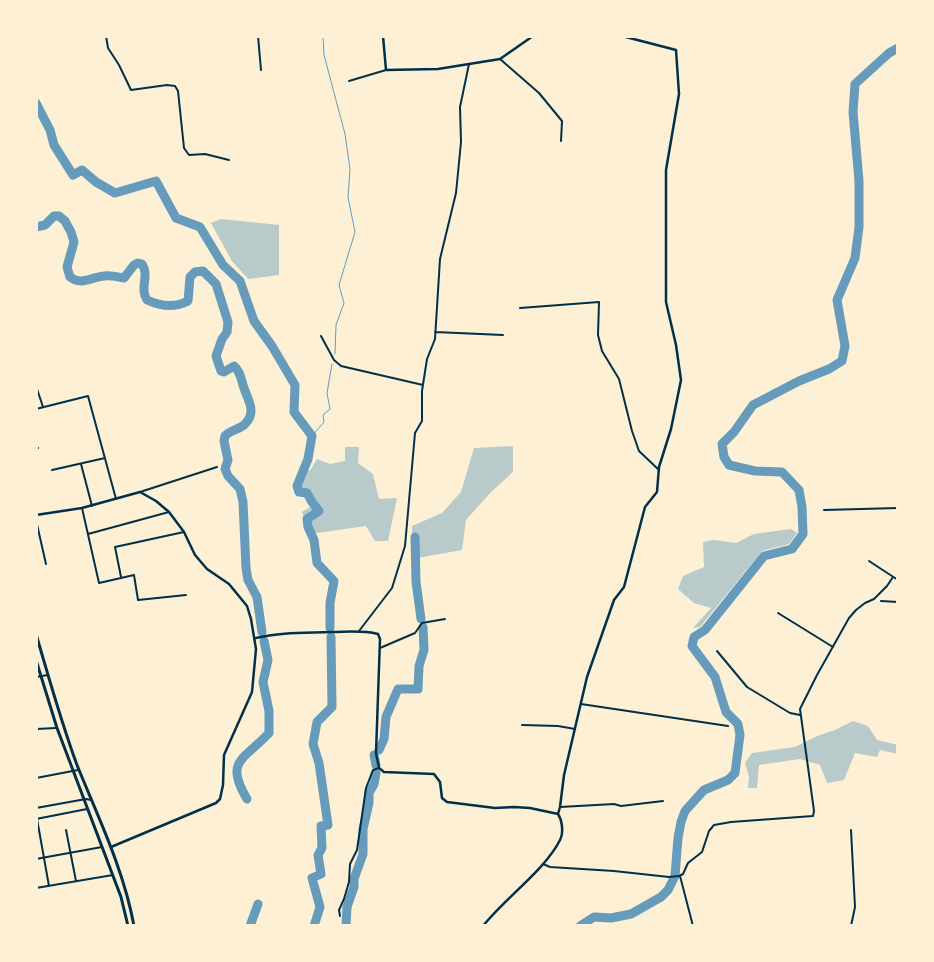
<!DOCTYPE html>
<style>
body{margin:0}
#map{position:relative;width:934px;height:962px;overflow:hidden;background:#fdf0d5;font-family:Inter,sans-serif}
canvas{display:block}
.frame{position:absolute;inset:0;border:38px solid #fdf0d5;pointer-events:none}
</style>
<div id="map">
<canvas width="934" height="962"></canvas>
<div class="frame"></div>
</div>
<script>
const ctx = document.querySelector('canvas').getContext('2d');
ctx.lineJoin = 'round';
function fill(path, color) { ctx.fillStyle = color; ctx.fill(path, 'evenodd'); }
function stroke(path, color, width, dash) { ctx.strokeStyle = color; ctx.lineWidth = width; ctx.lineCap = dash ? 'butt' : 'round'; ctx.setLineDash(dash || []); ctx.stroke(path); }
fill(new Path2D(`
 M 221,219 L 279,225 L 279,275 L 248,279 L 232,261 L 211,223 Z
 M 513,446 L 513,472 L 491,492 L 466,520 L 462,550 L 412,559 L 412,526 L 442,513 L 461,492 L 474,448 Z
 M 345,447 L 359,447 L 358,463 L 373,474 L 379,499 L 397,498 L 388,541 L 375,541 L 366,526 L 310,534 L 302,512 L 315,504 L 295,480 L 311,469 L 317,459 L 330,464 L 345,461 Z
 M 791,529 L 797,533 L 789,544 L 762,551 L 700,627 L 693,628 L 711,608 L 694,603 L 678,589 L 683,576 L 704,567 L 703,542 L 714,540 L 736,543 L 754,534 Z
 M 853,721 L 868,726 L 877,740 L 898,745 L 898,754 L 880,750 L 877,757 L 855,753 L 844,780 L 827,783 L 820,765 L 800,759 L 759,765 L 757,788 L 748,788 L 749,777 L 745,763 L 752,753 L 795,747 L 817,736 L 835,730 Z`), '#b9caca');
stroke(new Path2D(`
 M 323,36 L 324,55 L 345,134 L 350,169 L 348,197 L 355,232 L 339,285 L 344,303 L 336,325 L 335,354
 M 312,436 L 324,422 L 323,415 L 330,409 L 327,393 L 332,364`), '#669bbc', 1);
stroke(new Path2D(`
 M 36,103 L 50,130 L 54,145 L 73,175 L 82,170 L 96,182 L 115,193 L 156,181 L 176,218 L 200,227 L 223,265 L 240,281 L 254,321 L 272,346 L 295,385 L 294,412 L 312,436 L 308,459 L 297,486 L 299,492 L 307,493 L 312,502 L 319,511 L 307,519 L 308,527 L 314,540 L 317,563 L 334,581 L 330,603 L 330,628
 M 36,227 L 45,225 L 54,216 L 59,216 L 65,221 L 71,232 L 74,242 L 67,267 L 70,277 C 82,286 91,277 104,276 C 110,275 118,277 124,278 L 134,265 L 138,263 L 142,264 C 150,276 139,287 147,300 C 160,306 175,308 188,301 L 190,277 L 195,272 L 203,271 L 216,284 L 228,322 L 227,332 L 222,339 L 216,356 L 221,371 L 224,372 L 234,366 C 241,372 241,380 244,388 C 248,400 257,412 245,424 C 239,430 230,430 225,436 L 224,441 L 228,460 L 225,469 L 228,476 L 240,489 L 243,502 L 246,568 L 248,580 L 257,597 L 262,632
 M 415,537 L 416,582 L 421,619
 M 379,750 L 384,739 L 386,717 L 398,689 L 418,689 L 419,666 L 424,650 L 423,627
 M 374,755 L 376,765
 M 247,799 C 224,760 244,760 269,733 L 269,711 L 263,682 L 268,660 L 264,641
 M 250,926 L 258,904
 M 314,926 L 320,907 L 312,878 L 321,874 L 318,855 L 322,848 L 321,826 L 328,825 L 319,763 L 313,744 L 317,722 L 332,707 L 331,637
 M 346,926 L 347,907 L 354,887 L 354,879 L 363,854 L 363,829 L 369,803 L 369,793 L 374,784 L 376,773
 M 580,926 L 594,917 L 611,918 L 631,914 L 661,897 L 668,890 L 675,876 L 678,838 L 681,822 L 685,811 L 704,790 L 728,780 L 735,773 L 740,735 L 738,724 L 726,712 L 715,677 L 692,646 L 694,637 L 705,630 L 764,556 L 792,549 L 803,534 L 802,507 L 799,490 L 782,472 L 755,471 L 729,465 L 724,457 L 722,444 L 734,432 L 753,405 L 799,381 L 829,369 L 842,361 L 845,346 L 837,300 L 855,258 L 859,227 L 859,181 L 853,112 L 855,84 L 889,53 L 898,48`), '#669bbc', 9);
stroke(new Path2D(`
 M 106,36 L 108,48 L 119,65 L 131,90 L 167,85 L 175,86 L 178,91 L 184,148 L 189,155 L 205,154 L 229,160
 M 258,36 L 261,70
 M 500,59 L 539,93 L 562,121 L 561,141
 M 349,81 L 386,70
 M 520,308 L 599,302 L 598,335 L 602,351 L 619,379 L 632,431 L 639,451 L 659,470
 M 435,332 L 503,335
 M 321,336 L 334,360 L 341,366 L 423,385
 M 36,386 L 43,407
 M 36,409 L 88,396 L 116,499
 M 36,448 L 38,448
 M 81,464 L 92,506
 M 52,470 L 105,458
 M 140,492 L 217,467
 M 82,508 L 99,583 L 134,575 L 138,600 L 186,595
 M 824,510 L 898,508
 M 36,520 L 46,564
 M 88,534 L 169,512
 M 869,561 L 898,580
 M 121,577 L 115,547 L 184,532
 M 881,601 L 898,602
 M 778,613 L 833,647
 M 359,631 L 392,588 L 405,546 L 415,433 L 422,421 L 422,391 L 427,359 L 435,339 L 440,259 L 456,193 L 461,142 L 460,107 L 469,64
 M 380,648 L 415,633 L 422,623 L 445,619
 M 717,651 L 747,687 L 790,713 L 800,715
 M 36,677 L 48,675
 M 581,704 L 728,726
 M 522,725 L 558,726 L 575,729
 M 36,729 L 56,728
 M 36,778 L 78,770
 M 560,807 L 614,804 L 621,806 L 663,801
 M 36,808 L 86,799 L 91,800
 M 36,819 L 87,809
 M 37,819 L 49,886
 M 66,830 L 76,881
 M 36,859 L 102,847
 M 543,864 L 550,867 L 614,871 L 669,877 L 679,876 L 683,874 L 688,863 L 702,852 L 709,831 L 714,825 L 731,822 L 813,816 L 814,811 L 800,709 L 817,675 L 849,618 L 856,610 L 865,603 L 874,599 L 887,586 L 893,577
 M 680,876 L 693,926
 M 36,888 L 113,875
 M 340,916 L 339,910 L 344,899 L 349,882 L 350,864 L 357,850 L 366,788 L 373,770 L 379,768
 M 851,926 L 855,907 L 851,830`), '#003049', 2);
stroke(new Path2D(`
 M 383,36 L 386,70 L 438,69 L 500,59 L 533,36
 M 36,515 L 82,508 L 140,492 L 156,501 L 169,512 L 184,532 L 195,555 L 207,569 L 229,584 L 247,606 L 251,619 L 256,649 L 252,692 L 224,755 L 223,785 L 220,799 L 216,803 L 111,847
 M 256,638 C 280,632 306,633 331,632 C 348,632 361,630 378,634 L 380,639 L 376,753 L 379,768 L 384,772 L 434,774 L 440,782 L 442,798 L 447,802 L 495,808 L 514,807 L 530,808 L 558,814
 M 483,926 C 505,898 545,870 560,840 C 564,832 562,820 558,814 L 560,807 L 564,775 L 587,677 L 614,600 L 624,587 L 645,507 L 657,492 L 659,467 L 671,429 L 681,380 L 676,345 L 666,302 L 666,170 L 679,94 L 676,50 L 622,36`), '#003049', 2.5);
stroke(new Path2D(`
 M 36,634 C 49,678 61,722 77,765 C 98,817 124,870 134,926
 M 36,660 L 57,728 L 121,897 L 128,926`), '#003049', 3);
</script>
